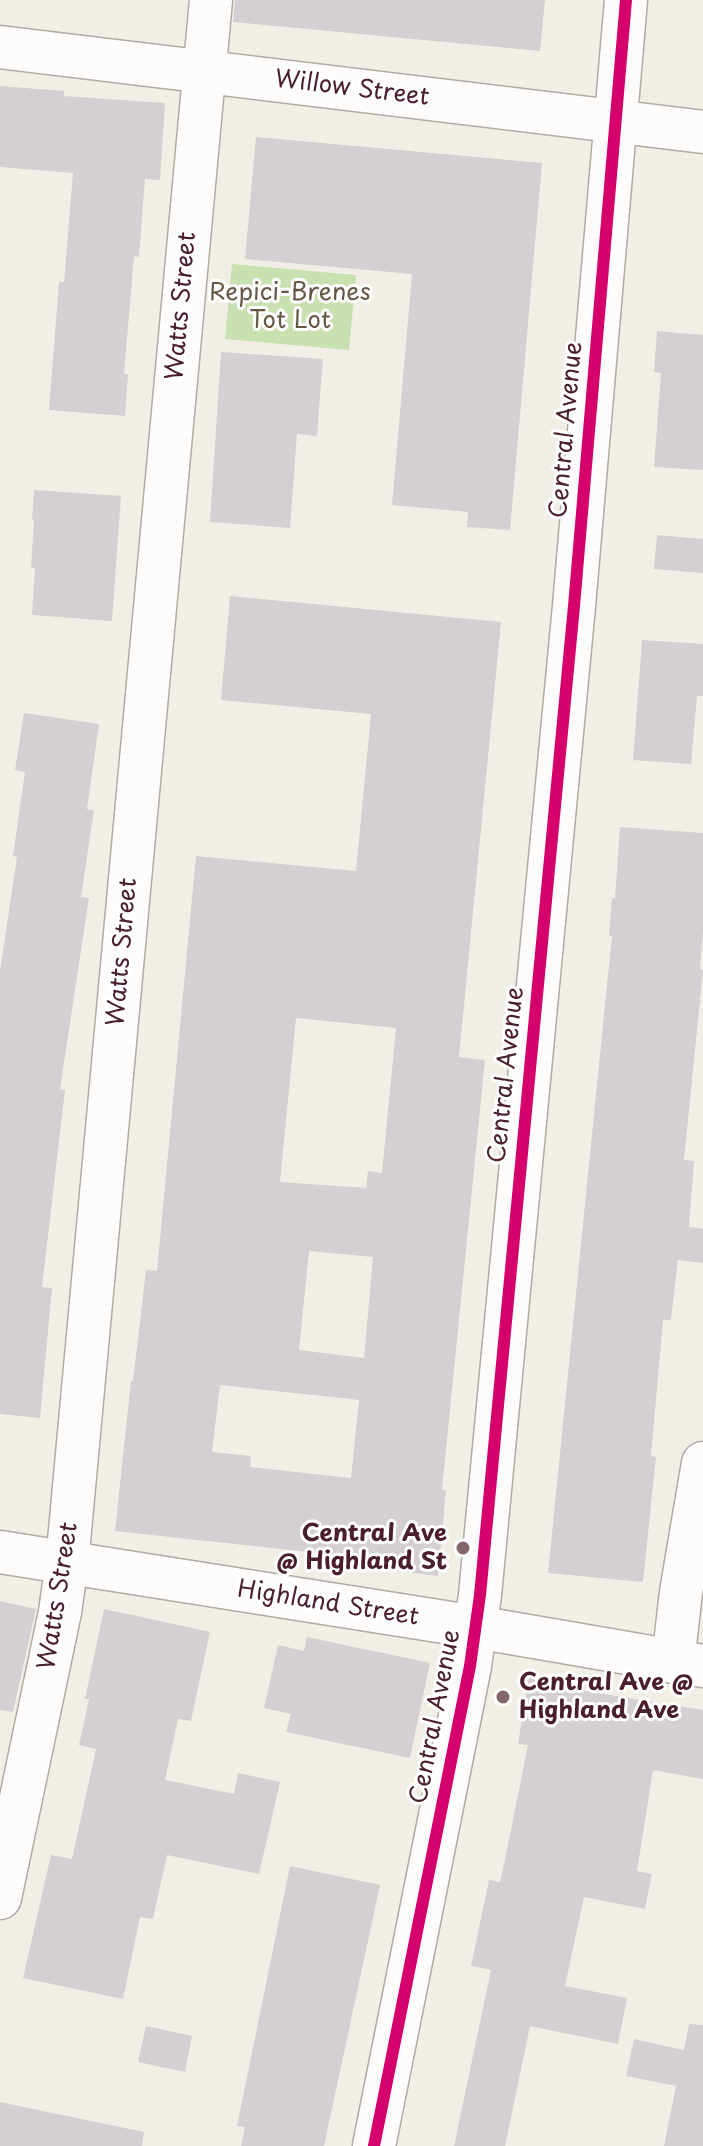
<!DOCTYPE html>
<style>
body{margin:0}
canvas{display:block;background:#f1eee6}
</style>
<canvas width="703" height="2146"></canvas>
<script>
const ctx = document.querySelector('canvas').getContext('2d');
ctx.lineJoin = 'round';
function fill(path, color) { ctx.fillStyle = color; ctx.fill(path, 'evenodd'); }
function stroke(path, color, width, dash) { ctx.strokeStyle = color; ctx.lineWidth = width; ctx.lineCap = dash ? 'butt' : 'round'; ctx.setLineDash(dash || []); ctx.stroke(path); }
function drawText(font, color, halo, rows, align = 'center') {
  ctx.font = font + ' "Playpen Sans",sans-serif'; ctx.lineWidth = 6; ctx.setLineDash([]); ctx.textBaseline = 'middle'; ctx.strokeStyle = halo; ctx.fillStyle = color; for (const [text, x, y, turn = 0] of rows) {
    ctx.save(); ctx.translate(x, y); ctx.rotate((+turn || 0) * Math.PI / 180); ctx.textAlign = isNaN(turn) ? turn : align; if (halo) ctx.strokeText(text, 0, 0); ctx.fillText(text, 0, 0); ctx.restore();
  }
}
fill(new Path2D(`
 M 232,264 L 356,275 L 349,350 L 225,339 Z`), '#c9e1b0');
fill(new Path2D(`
 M 235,0 L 545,0 L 540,51 L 233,22 Z
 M 0,86 L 64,91 L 64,96 L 165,103 L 160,180 L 145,179 L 139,257 L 134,256 L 124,374 L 128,374 L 125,416 L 49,410 L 59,282 L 64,282 L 73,173 L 0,167 Z
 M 256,137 L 542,163 L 510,530 L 467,527 L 468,512 L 392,505 L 412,274 L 245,259 Z
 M 657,331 L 703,335 L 703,470 L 654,467 L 661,373 L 654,372 Z
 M 221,352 L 323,359 L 317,436 L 297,434 L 290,528 L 210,522 Z
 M 34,490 L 121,496 L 112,621 L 32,615 L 35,568 L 31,568 L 34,520 L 32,520 Z
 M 657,535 L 703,539 L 703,573 L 654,569 Z
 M 230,596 L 501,622 L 459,1057 L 485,1060 L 442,1490 L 446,1490 L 438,1576 L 397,1571 L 397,1567 L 344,1561 L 345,1556 L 115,1531 L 131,1381 L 133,1381 L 146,1270 L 157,1271 L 196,856 L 356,871 L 371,714 L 221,700 ZM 296,1018 L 396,1028 L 382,1173 L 368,1171 L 366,1188 L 280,1182 ZM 309,1251 L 373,1257 L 364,1358 L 299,1350 ZM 220,1385 L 359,1400 L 351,1478 L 250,1467 L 251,1456 L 212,1452 Z
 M 642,640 L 703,644 L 703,696 L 697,696 L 691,764 L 633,760 Z
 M 24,713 L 99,724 L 87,809 L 94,810 L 81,897 L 89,898 L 60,1089 L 65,1090 L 42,1287 L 52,1288 L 40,1418 L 0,1414 L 0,971 L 17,857 L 13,856 L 25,772 L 15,770 Z
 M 620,827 L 703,833 L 703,932 L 700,969 L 703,970 L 684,1160 L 694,1161 L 689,1227 L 703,1229 L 703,1263 L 678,1260 L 671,1320 L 663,1320 L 651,1456 L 656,1457 L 643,1582 L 548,1573 L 605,1005 L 612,936 L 609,936 L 612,898 L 615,898 Z
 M 0,1601 L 36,1609 L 13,1712 L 0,1710 Z
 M 104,1609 L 210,1632 L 191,1721 L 178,1719 L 165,1780 L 234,1794 L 238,1773 L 280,1782 L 259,1874 L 167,1855 L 153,1919 L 140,1917 L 123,1999 L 23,1978 L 51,1855 L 72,1859 L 96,1749 L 79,1745 L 89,1699 L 85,1699 Z
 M 307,1637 L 430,1663 L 410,1758 L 286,1732 L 291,1714 L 264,1708 L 278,1645 L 304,1651 Z
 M 529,1676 L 586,1685 L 585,1691 L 703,1710 L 703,1779 L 653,1770 L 637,1871 L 652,1874 L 645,1909 L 584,1897 L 565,1986 L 627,1998 L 618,2044 L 530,2026 L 505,2146 L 454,2146 L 491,1970 L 471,1966 L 489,1880 L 500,1882 L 504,1864 L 528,1745 L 518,1744 Z
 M 290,1866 L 380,1885 L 324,2146 L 241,2146 L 245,2127 L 237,2126 Z
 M 689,2024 L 703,2025 L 703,2146 L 664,2146 L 676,2086 L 626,2076 L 634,2039 L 684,2050 Z
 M 146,2026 L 192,2036 L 185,2072 L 138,2062 Z
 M 0,2102 L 144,2132 L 142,2146 L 0,2146 Z`), '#d5cfd4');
const minor = new Path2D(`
 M 0,47 L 703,132
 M 0,1552 L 476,1627 L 703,1666
 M 673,1662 L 681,1592 L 703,1463
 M 0,1898 L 60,1612 L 67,1563 L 211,0
 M 374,2146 L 470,1666 L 480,1595 L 574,606 L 626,0`);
stroke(minor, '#b1aaa7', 45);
stroke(minor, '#fdfcfb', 42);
stroke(new Path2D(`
 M 374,2146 L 470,1666 L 480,1595 L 574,606 L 626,0`), '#d6006c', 12);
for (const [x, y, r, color] of [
 [463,1548,8,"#84676c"],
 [503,1697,8,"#84676c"]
]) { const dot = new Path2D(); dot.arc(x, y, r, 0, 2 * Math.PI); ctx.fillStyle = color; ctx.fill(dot); stroke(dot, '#fff', 3); }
drawText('24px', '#4a1f2b', '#fff', [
 ["Willow Street",352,89,7],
 ["Watts Street",182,306,-85],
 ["Central Avenue",567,430,-85],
 ["Watts Street",123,952,-85],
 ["Central Avenue",507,1075,-84],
 ["Watts Street",59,1596,-81],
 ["Highland Street",328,1604,9],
 ["Central Avenue",436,1717,-79]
]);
drawText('24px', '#665645', '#fff', [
 ["Repici-Brenes",290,293],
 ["Tot Lot",290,321]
]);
drawText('bold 24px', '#4a1f2b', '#fff', [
 ["Central Ave",447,1534],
 ["@ Highland St",447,1562],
 ["Central Ave @",519,1683,"left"],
 ["Highland Ave",519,1711,"left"]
], 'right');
</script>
